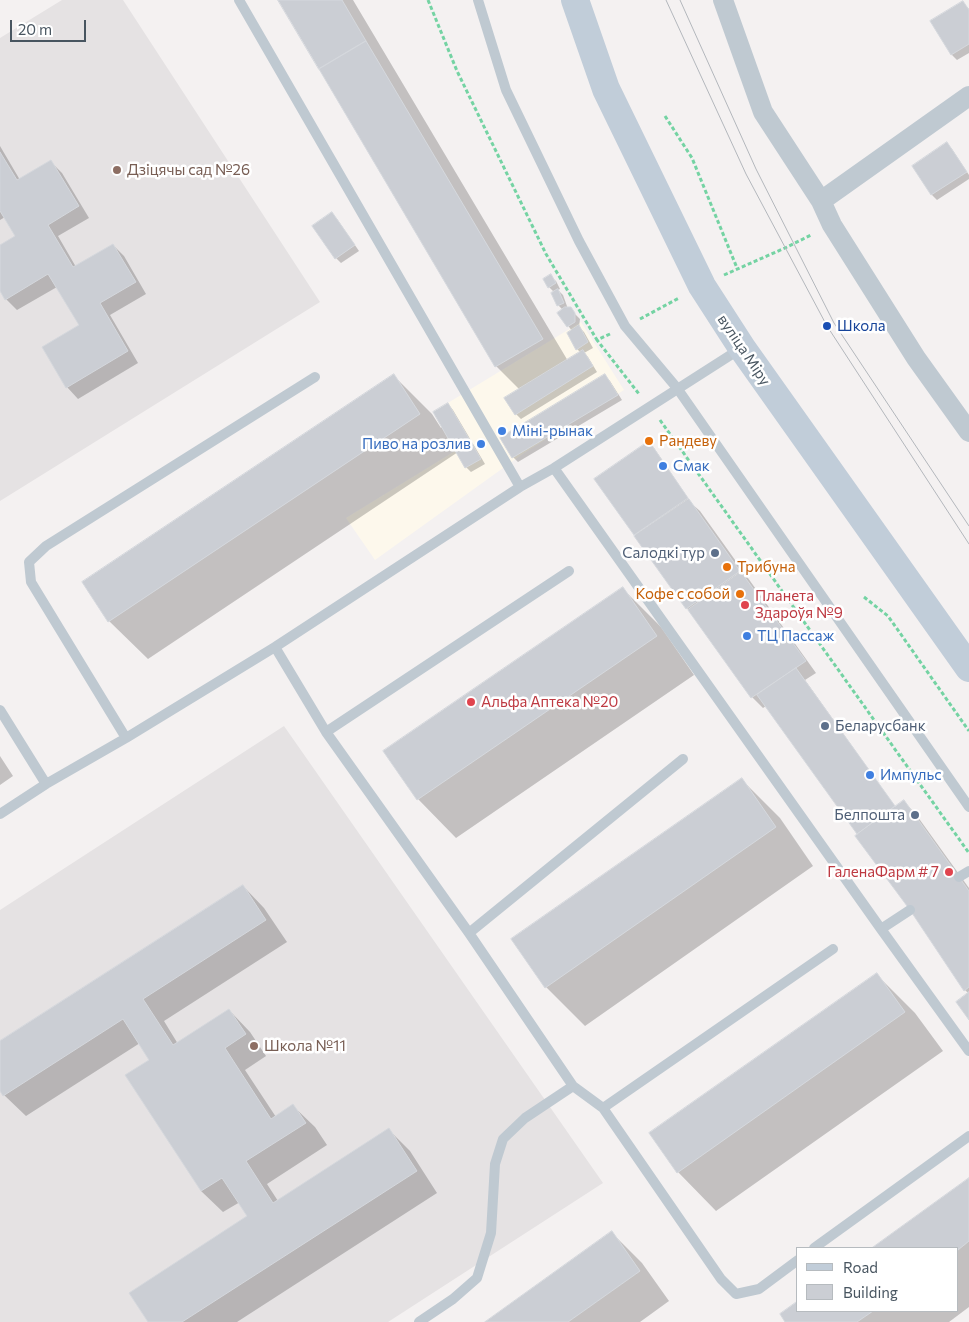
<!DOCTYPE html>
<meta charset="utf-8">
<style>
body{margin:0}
#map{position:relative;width:969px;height:1322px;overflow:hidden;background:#f4f1f1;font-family:Commissioner,sans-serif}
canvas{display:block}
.legend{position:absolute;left:796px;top:1247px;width:162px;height:65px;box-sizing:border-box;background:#fff;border:1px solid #b6bbbf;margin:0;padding:6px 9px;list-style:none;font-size:15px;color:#485560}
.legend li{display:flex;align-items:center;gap:10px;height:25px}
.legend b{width:25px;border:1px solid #b6bbbf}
.scale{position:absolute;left:10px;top:20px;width:76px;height:22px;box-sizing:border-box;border:2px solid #485560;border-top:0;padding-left:6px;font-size:15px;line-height:18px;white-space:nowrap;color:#485560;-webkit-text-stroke:4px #fff;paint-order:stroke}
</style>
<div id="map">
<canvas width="969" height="1322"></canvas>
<ul class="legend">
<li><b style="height:6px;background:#c1cdd9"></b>Road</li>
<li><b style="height:14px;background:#cbced4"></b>Building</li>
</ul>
<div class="scale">20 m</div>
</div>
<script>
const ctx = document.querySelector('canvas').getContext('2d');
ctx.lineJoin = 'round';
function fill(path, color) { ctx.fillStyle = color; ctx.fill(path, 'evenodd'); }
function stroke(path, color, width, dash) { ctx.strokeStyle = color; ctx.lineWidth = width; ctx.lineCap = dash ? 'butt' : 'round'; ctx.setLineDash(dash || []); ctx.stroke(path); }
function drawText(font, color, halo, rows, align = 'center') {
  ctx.font = font + ' Commissioner,sans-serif'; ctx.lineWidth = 5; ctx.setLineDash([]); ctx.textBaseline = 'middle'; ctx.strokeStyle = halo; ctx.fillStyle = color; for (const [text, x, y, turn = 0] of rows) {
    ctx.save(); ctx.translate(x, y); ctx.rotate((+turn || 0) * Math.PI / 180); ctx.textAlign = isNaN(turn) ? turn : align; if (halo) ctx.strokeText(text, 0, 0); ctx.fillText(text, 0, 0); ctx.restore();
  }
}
fill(new Path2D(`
 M 581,322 L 624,390 L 524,453 L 375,560 L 346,518 L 455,451 L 433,412 Z`), '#fdf8ec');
fill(new Path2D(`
 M 62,0 L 123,0 L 320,302 L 0,501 L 0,38 Z
 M 284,726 L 603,1183 L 388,1322 L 0,1322 L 0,910 Z`), '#e5e2e3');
fill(new Path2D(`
 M 279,0 L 353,0 L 568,361 L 581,353 L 577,349 L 572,331 L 559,313 L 563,310 L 558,305 L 554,292 L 549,287 L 550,276 L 556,281 L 560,289 L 558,290 L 563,295 L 568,309 L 570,309 L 580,319 L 579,327 L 584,332 L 593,348 L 584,353 L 588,357 L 597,372 L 521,419 L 516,414 L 520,390 L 496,366 Z
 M 963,3 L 969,9 L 969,53 L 957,60 L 952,55 L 932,22 Z
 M 947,144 L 952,149 L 969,175 L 969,179 L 937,200 L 932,195 L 913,167 Z
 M 0,146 L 20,180 L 51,162 L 62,173 L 89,218 L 58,236 L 76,267 L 113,245 L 124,256 L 146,294 L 110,315 L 138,363 L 78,399 L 67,387 L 80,326 L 57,287 L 17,310 L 6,299 L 0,289 L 0,246 L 17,236 L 5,217 L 0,220 Z
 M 337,219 L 359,251 L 341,263 L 336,258 Z
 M 394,376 L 432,414 L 441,428 L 443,426 L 448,404 L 453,410 L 485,464 L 471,472 L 466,467 L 458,452 L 148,659 L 109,621 Z
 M 605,376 L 610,381 L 622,400 L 518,462 L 513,457 Z
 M 649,443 L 654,448 L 692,504 L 700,511 L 816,673 L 805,680 L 896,808 L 904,802 L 915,813 L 969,888 L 969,1018 L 969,994 L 965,990 L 858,834 L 766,706 L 763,708 L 752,697 L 687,608 L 595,479 Z
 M 623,589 L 661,627 L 694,675 L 456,838 L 418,799 L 385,751 Z
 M 0,756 L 13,776 L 0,785 Z
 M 742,780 L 780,818 L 813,866 L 585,1026 L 546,987 L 513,939 Z
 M 243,886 L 264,908 L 287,942 L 164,1021 L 178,1044 L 229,1010 L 250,1032 L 266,1056 L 245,1070 L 276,1117 L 293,1106 L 315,1127 L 327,1145 L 267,1184 L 278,1201 L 389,1130 L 410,1151 L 437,1193 L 237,1322 L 149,1322 L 249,1217 L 240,1202 L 223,1212 L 201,1191 L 151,1060 L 140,1043 L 26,1116 L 4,1095 L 0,1088 L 0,1042 Z
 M 877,975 L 915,1013 L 943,1051 L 716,1211 L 678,1172 L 651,1134 Z
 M 969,1180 L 969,1307 L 949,1322 L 787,1322 L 798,1311 L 958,1311 L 958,1248 L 874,1248 Z
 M 612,1233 L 642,1263 L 669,1301 L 640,1322 L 487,1322 Z`), '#0003');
const building = new Path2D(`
 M 278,0 L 342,0 L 366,41 L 319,69 Z
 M 963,1 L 969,10 L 969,44 L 951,55 L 930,21 Z
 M 366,41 L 543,339 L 495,367 L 319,69 Z
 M 947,142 L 967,172 L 931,195 L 912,166 Z
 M 0,152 L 17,180 L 51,160 L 79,206 L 48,225 L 73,267 L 113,244 L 136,282 L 100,303 L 128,351 L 66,388 L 42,347 L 79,325 L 48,274 L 5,300 L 0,291 L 0,245 L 15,236 L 0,211 Z
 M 332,212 L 355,245 L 335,259 L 312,226 Z
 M 551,274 L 556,283 L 548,288 L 543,279 Z
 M 558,289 L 564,303 L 557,306 L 551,293 Z
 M 565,307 L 571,307 L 575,313 L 575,322 L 567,327 L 557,313 Z
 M 579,325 L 588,342 L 576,350 L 567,333 Z
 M 583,350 L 593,366 L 515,415 L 504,398 Z
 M 394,374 L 420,414 L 108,622 L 82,582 Z
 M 605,374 L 618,395 L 512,458 L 500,438 Z
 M 448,403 L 481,459 L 465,468 L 433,412 Z
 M 649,441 L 688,498 L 634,535 L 594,479 Z
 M 689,499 L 740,571 L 686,609 L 634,536 Z
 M 741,572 L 806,661 L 751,698 L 688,610 Z
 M 623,587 L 657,636 L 417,800 L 383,751 Z
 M 796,668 L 895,806 L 857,834 L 757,695 Z
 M 742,778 L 776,827 L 545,988 L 511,939 Z
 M 904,800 L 969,891 L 969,987 L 964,991 L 910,910 L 855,836 Z
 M 243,885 L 266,920 L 143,999 L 173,1045 L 229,1009 L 246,1034 L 225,1048 L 271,1119 L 293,1104 L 306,1123 L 246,1161 L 273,1203 L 389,1128 L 417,1171 L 182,1322 L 148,1322 L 129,1293 L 247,1216 L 222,1178 L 201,1191 L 125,1075 L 149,1060 L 123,1019 L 3,1096 L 0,1091 L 0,1041 Z
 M 877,973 L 905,1012 L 677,1173 L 649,1133 Z
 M 969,992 L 969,1020 L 956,1002 Z
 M 969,1178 L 969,1241 L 958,1250 L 958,1248 L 872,1248 Z
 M 612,1231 L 640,1271 L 568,1322 L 485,1322 Z
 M 798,1301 L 798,1311 L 873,1311 L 857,1322 L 785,1322 L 780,1314 Z`);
fill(building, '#cbced4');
stroke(building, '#d5d8dd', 1);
stroke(new Path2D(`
 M 428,0 L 457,71 L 546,254 L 597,340
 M 665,116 L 692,158 L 737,268
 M 724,275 L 785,248 L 811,235
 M 640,319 L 679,298
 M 610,334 L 597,340 L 639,394
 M 660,420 L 969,853
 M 864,597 L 888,616 L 969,731`), '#74d3a3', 3, [4, 2.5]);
stroke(new Path2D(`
 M 239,0 L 520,487
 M 478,0 L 506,90 L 579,241 L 625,326 L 677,388 L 969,807
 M 315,377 L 46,546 L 29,562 L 31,582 L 126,738 L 275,647 L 520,487 L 554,468 L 740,349
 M 554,468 L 881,929 L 969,1051
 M 275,647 L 326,732 L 469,933 L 573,1086 L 603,1108 L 721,1279 L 736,1294 L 759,1289 L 798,1260
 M 0,710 L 46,784 L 126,738
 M 326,732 L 569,571
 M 0,814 L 46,784
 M 959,877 L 969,871
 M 881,929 L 910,910
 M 469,933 L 683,759
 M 603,1108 L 833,949
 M 814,1248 L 969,1136
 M 419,1322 L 453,1299 L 477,1278 L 491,1233 L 495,1164 L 503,1139 L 525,1118 L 573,1086`), '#bfc9d1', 10);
stroke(new Path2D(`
 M 723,0 L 763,112 L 821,201 L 832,225 L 916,358 L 969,432
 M 821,201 L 969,96`), '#bfc9d1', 20);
stroke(new Path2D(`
 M 575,0 L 606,89 L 702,286 L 742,348 L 969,668`), '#c1cdd9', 28);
stroke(new Path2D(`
 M 666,0 L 746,174 L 827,326 L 969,544
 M 680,0 L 756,169 L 834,323 L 969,526`), '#b3b7bc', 1);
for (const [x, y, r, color] of [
 [117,170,5,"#8d6e63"],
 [827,326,5,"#1a4fb4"],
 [502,431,5,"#3f7fe0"],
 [649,441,5,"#e8710a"],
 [481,444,5,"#3f7fe0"],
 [663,466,5,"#3f7fe0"],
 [715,553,5,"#5c6f8a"],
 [727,567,5,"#e8710a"],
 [740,594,5,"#e8710a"],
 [745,605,5,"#e0444e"],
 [747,636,5,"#3f7fe0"],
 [471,702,5,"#e0444e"],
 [825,726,5,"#5c6f8a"],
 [870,775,5,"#3f7fe0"],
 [915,815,5,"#5c6f8a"],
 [949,872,5,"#e0444e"],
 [254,1046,5,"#8d6e63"]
]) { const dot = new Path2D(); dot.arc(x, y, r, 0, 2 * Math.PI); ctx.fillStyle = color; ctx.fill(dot); stroke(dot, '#fff', 2); }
drawText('15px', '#785e54', '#fff', [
 ["Дзіцячы сад №26",127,170],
 ["Школа №11",264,1046]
], 'left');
drawText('15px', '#164399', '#fff', [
 ["Школа",837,326]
], 'left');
drawText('15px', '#485560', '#fff', [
 ["вуліца Міру",744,350,56]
]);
drawText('15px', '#366cbe', '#fff', [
 ["Міні-рынак",512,431],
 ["Пиво на розлив",471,444,"right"],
 ["Смак",673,466],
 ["ТЦ Пассаж",757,636],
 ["Импульс",880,775]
], 'left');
drawText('15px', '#c56008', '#fff', [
 ["Рандеву",659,441],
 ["Трибуна",737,567],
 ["Кофе с собой",730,594,"right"]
], 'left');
drawText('15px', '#4e5e75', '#fff', [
 ["Салодкі тур",705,553],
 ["Беларусбанк",835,726,"left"],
 ["Белпошта",905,815]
], 'right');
drawText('15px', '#be3a42', '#fff', [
 ["Планета",755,596],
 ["Здароўя №9",755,613],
 ["Альфа Аптека №20",481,702],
 ["ГаленаФарм # 7",939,872,"right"]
], 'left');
</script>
